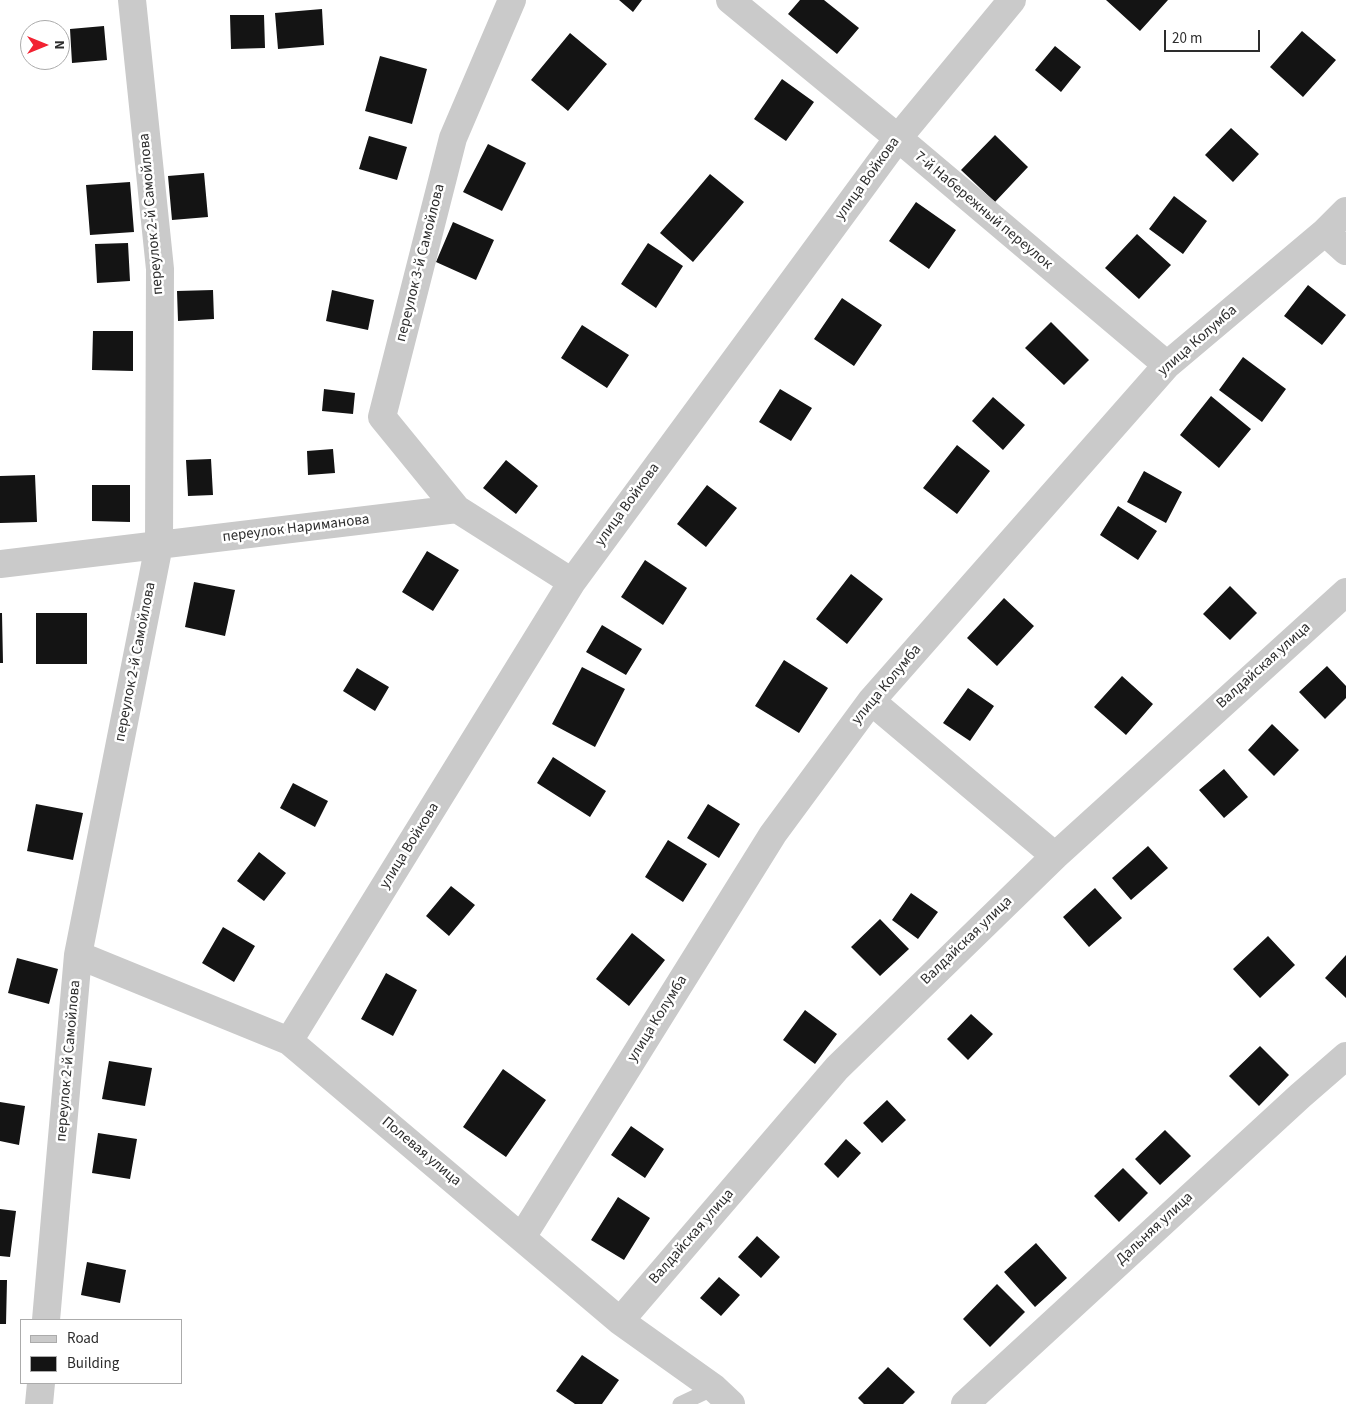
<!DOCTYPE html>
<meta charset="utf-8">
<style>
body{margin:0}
#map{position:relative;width:1346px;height:1404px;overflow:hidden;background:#fff;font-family:"Source Sans 3",sans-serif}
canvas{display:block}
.legend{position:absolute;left:20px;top:1319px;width:162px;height:65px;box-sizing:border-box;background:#fff;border:1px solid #ababab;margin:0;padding:6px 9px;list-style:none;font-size:15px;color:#2d2d2d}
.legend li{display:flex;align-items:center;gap:10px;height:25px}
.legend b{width:25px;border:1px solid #ababab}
.north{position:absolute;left:20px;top:20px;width:50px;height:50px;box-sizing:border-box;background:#fff;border:1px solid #ababab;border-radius:50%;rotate:90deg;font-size:14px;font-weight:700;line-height:20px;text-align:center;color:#2d2d2d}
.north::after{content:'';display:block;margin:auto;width:18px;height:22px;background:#f22232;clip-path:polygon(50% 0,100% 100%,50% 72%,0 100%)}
.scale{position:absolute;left:1164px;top:30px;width:96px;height:22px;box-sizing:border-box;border:2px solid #2d2d2d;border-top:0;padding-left:6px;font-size:15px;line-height:18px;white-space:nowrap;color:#2d2d2d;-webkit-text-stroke:4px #fff;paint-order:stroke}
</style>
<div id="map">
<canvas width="1346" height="1404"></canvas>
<ul class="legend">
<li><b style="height:6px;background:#cacaca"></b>Road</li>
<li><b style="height:14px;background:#141414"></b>Building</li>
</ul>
<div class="north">N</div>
<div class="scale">20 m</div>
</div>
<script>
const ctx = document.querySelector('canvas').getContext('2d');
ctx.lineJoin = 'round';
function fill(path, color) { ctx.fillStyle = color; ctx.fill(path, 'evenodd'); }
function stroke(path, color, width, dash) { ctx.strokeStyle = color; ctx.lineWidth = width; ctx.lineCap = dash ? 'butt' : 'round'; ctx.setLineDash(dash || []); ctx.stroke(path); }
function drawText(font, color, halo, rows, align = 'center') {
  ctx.font = font + ' "Source Sans 3",sans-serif'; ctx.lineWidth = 5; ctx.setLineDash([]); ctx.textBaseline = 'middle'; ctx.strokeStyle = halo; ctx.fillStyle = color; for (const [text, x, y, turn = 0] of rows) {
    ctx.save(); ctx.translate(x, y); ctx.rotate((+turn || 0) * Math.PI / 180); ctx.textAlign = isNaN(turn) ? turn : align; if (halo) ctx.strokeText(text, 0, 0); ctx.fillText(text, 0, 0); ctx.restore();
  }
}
fill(new Path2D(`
 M 619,0 L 642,0 L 633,12 Z
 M 800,0 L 824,0 L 859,28 L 837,54 L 788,14 Z
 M 1106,0 L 1168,0 L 1140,31 Z
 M 322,9 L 324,45 L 278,49 L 275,13 Z
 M 230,15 L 264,15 L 265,48 L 231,49 Z
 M 104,26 L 107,60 L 72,63 L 70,29 Z
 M 1302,31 L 1336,60 L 1303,97 L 1270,67 Z
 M 570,33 L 607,64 L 568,111 L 531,80 Z
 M 1055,46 L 1081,67 L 1061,92 L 1035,70 Z
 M 380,56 L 427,69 L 412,124 L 365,111 Z
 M 782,79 L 814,102 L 786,141 L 754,119 Z
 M 1231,128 L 1259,154 L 1233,182 L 1205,155 Z
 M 995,135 L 1028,167 L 995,202 L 961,170 Z
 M 369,136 L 407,147 L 397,180 L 359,169 Z
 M 488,144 L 526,163 L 502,211 L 463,192 Z
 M 204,173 L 208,217 L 172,220 L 168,176 Z
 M 710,174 L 744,202 L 693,262 L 660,233 Z
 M 130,182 L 134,232 L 90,235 L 86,185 Z
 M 1174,196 L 1207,221 L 1183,254 L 1149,229 Z
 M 916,202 L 956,230 L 929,269 L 889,241 Z
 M 453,222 L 494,240 L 476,280 L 436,262 Z
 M 1137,234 L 1171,265 L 1139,299 L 1105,268 Z
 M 128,243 L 130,281 L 97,283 L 95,244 Z
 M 648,243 L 683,266 L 656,308 L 621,284 Z
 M 1308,285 L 1346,315 L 1322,345 L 1284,316 Z
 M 213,290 L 214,319 L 178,321 L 177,291 Z
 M 332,290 L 374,300 L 368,330 L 326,321 Z
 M 842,298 L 882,325 L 854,366 L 814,339 Z
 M 1051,322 L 1089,360 L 1064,385 L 1025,348 Z
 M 582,325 L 629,355 L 607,388 L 561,358 Z
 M 93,331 L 133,331 L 133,371 L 92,370 Z
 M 1243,357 L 1286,389 L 1262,422 L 1219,390 Z
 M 324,389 L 355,393 L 353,414 L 322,411 Z
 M 780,389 L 812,408 L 791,441 L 759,422 Z
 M 1211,396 L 1251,429 L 1219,468 L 1180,435 Z
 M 993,397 L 1025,425 L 1003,450 L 972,421 Z
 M 957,445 L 990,471 L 957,514 L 923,488 Z
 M 333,449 L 335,473 L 308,475 L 307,451 Z
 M 211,459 L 213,495 L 188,496 L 186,460 Z
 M 506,460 L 538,486 L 516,514 L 483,488 Z
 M 1144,471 L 1182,492 L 1166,523 L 1127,502 Z
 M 35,475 L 37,522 L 0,523 L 0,476 Z
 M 92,485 L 130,485 L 130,522 L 92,521 Z
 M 707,485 L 737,508 L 706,547 L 677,524 Z
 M 1118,506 L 1157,531 L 1138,560 L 1100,535 Z
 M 427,551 L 459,570 L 433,611 L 402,592 Z
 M 645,560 L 687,588 L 663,625 L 621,597 Z
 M 851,574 L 883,599 L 847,644 L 816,619 Z
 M 194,582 L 235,590 L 225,636 L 185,627 Z
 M 1230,586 L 1257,613 L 1230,640 L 1203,614 Z
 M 1004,598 L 1034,626 L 997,666 L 967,638 Z
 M 0,613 L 2,613 L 3,663 L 0,663 Z
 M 36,613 L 87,613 L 87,664 L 36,664 Z
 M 602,625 L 642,649 L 626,675 L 586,652 Z
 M 784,660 L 828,688 L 799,733 L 755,706 Z
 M 1327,666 L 1346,686 L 1346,698 L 1325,719 L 1299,692 Z
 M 582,667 L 625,689 L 595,747 L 552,724 Z
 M 357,668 L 389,687 L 375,711 L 343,691 Z
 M 1122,676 L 1153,704 L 1126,735 L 1094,707 Z
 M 968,688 L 994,706 L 970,741 L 943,723 Z
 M 1272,724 L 1299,750 L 1274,776 L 1248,750 Z
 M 553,757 L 606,791 L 590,817 L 537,783 Z
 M 1224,769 L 1248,797 L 1224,818 L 1199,790 Z
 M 293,783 L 328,801 L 315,827 L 280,808 Z
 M 36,804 L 83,813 L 73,860 L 27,851 Z
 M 708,804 L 740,824 L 719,858 L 687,838 Z
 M 668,840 L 707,864 L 683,902 L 645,877 Z
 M 1148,846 L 1168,868 L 1131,900 L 1112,878 Z
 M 259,852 L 286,873 L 264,901 L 237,881 Z
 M 451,886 L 475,905 L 449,936 L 426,916 Z
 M 1095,888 L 1122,918 L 1089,947 L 1063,917 Z
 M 911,893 L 938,912 L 918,939 L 892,920 Z
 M 880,919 L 909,949 L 880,976 L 851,947 Z
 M 223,927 L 255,946 L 234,982 L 202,963 Z
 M 632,933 L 665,960 L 629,1006 L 596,979 Z
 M 1268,936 L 1295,965 L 1260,998 L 1233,969 Z
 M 1346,955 L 1346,998 L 1325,978 Z
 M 17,958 L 58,969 L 49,1004 L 8,993 Z
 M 386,973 L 417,990 L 393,1036 L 361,1019 Z
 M 805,1010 L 837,1034 L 815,1064 L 783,1040 Z
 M 971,1014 L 993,1034 L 968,1060 L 947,1039 Z
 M 1260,1046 L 1289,1075 L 1259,1106 L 1229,1076 Z
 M 109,1061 L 152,1068 L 145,1106 L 102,1099 Z
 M 503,1069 L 546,1100 L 506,1157 L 463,1127 Z
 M 887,1100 L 906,1120 L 882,1143 L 863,1123 Z
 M 0,1102 L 25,1106 L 19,1145 L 0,1141 Z
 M 631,1126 L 664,1149 L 645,1178 L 611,1155 Z
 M 1165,1130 L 1191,1156 L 1160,1185 L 1135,1159 Z
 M 98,1133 L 137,1139 L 130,1179 L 92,1173 Z
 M 846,1139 L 861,1153 L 838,1178 L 824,1164 Z
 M 1123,1168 L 1148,1193 L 1119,1222 L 1094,1196 Z
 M 618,1197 L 650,1218 L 624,1260 L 591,1240 Z
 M 0,1209 L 16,1211 L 10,1257 L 0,1256 Z
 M 757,1236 L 780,1257 L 761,1278 L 738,1257 Z
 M 1036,1243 L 1067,1278 L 1035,1307 L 1004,1272 Z
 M 87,1262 L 126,1270 L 120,1303 L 81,1295 Z
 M 719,1277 L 740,1295 L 721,1316 L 700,1298 Z
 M 0,1280 L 7,1280 L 6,1324 L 0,1324 Z
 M 997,1284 L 1025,1312 L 990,1347 L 963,1319 Z
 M 582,1355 L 619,1380 L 602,1404 L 575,1404 L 556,1391 Z
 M 888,1367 L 915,1392 L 903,1404 L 864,1404 L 858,1398 Z`), '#141414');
stroke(new Path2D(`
 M 680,1404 L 714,1388`), '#cacaca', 15);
stroke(new Path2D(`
 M 730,0 L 898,138 L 1167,365
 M 1325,232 L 1346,251
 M 457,509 L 382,417 L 453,138 L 512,0
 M 0,564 L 457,509 L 572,582
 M 871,701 L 1055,856
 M 78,955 L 289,1041 L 620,1321 L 714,1388 L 731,1404
 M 289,1041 L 572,582 L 898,138 L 1012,0
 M 522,1237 L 773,834 L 871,701 L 1167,365 L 1325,232 L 1346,211
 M 46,1320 L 78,955 L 159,545 L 160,269 L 132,0
 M 620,1321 L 837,1068 L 1055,856 L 1346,592
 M 39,1404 L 41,1383
 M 965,1404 L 1300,1096 L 1346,1056`), '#cacaca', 28);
drawText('15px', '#2d2d2d', '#fff', [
 ["улица Войкова",868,179,-54],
 ["7-й Набережный переулок",983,211,40],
 ["переулок 2-й Самойлова",152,214,-95],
 ["переулок 3-й Самойлова",421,263,-76],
 ["улица Колумба",1198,341,-41],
 ["улица Войкова",628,505,-54],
 ["переулок Нариманова",296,529,-7],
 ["переулок 2-й Самойлова",136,662,-79],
 ["Валдайская улица",1264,666,-42],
 ["улица Колумба",887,685,-50],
 ["улица Войкова",410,846,-58],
 ["Валдайская улица",967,941,-44],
 ["улица Колумба",658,1019,-58],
 ["переулок 2-й Самойлова",69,1061,-85],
 ["Полевая улица",421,1152,40],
 ["Дальняя улица",1155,1229,-43],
 ["Валдайская улица",692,1237,-49]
]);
</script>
